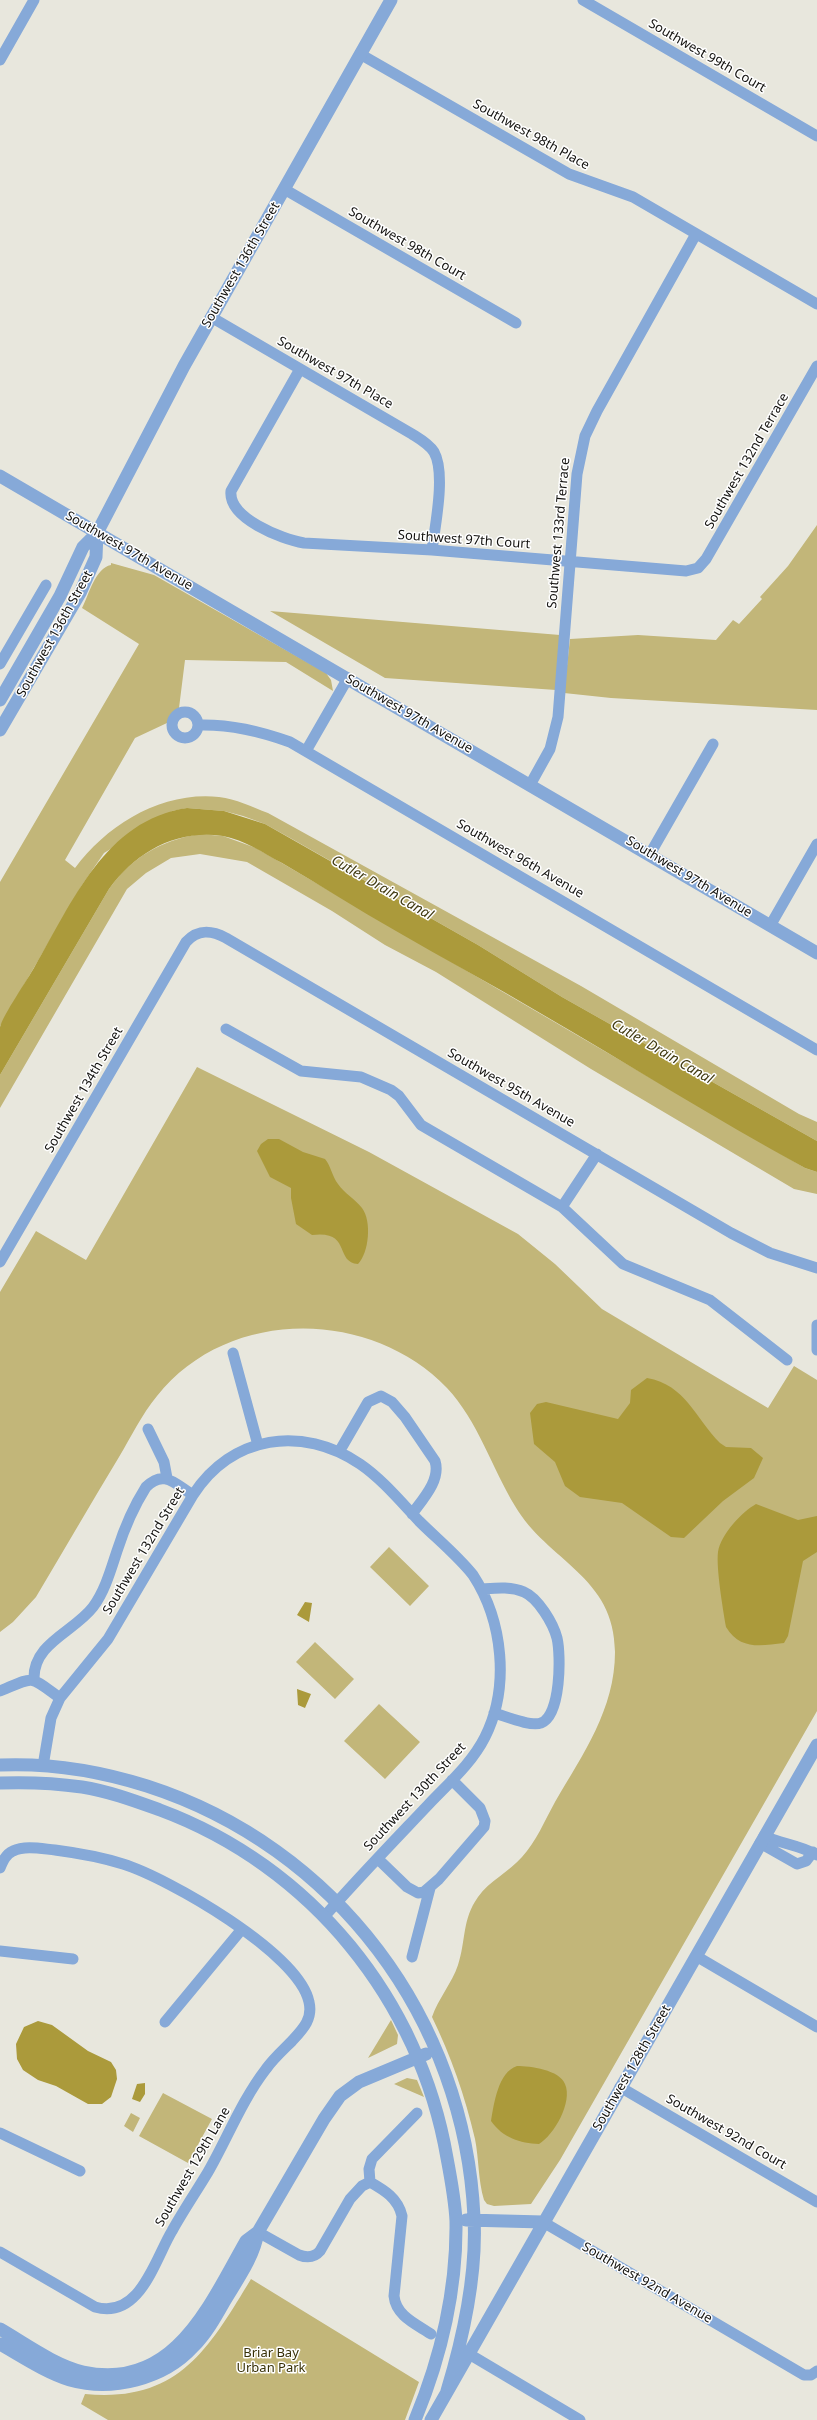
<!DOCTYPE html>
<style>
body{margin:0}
canvas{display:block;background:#e8e7dd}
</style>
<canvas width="817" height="2420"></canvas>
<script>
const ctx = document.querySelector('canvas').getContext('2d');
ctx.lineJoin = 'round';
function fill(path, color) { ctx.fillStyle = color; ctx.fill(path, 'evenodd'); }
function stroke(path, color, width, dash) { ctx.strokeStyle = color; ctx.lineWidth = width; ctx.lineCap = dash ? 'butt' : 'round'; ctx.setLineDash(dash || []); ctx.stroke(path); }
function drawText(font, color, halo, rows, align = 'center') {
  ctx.font = font + ' "Noto Sans",sans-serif'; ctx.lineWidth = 3; ctx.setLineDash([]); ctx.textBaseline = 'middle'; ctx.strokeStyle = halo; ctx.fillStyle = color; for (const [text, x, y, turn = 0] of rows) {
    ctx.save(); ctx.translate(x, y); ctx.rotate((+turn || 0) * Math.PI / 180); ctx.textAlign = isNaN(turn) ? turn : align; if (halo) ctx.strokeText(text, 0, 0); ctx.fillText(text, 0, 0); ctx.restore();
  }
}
fill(new Path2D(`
 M 817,525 L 817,710 L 611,698 L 564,693 L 570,639 L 638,635 L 716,640 L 733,620 L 739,624 L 762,599 L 760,597 L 788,566 Z
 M 111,563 L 154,575 L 326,673 L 331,680 L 333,691 L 286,662 L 185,660 L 179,708 L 170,715 L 167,723 L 135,738 L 65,860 L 75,868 C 108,824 162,791 219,797 C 236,799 252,807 268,813 L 581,986 L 799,1114 L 817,1122 L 817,1141 L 562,997 L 478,945 L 292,839 L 265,824 L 243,816 L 224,811 L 187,808 L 172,811 L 104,853 L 82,885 L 0,1026 L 0,882 L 139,644 L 82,608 C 89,595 95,568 111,565 Z
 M 270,611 L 560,635 L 556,690 L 385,678 Z
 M 199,834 L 223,836 L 256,848 L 805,1168 L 817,1172 L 817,1194 L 794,1189 L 591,1069 L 436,972 L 385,945 L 332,911 L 247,862 L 200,854 L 171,858 L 146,873 L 127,889 L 0,1108 L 0,1075 L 109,889 C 132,857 160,841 199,834 Z
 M 197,1067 L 369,1152 L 518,1234 L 555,1264 L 602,1309 L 768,1408 L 794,1366 L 817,1380 L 817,1711 L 560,2160 L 531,2204 L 494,2206 L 487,2204 L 484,2200 C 478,2180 479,2159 475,2139 C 465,2096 451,2056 432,2017 C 438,1999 452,1983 458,1965 C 466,1941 462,1919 478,1897 C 489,1881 509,1872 522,1857 C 536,1842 545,1820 555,1802 C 583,1754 615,1709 615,1652 C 615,1576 547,1561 515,1506 C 492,1468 478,1421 447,1388 C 370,1308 228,1307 157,1396 C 142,1414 131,1437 119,1457 C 91,1503 64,1550 36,1597 L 13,1622 L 0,1632 L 0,1292 L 36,1231 L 86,1260 Z
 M 389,1547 L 429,1586 L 410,1606 L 370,1567 Z
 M 315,1642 L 354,1679 L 335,1699 L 296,1662 Z
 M 379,1704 L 420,1742 L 385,1779 L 344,1741 Z
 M 391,2020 L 398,2035 L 397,2044 L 368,2058 Z
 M 407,2078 L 417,2080 L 424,2097 L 394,2084 Z
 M 163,2093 L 212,2119 L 188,2163 L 139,2136 Z
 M 131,2113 L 140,2118 L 133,2132 L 124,2126 Z
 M 251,2279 L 419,2382 L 405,2420 L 108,2420 L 81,2404 L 85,2394 C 179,2403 209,2348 251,2279 Z`), '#c2b679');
fill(new Path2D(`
 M 187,808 L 224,811 L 265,824 L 478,945 L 562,997 L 817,1141 L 817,1172 L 805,1168 C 715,1119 628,1064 540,1013 C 493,985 444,959 396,931 C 357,909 320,885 282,863 C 263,853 245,840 223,836 C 176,829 136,852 109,889 L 0,1075 C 0,1061 0,1041 0,1027 C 3,1015 28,979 35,966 C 72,903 105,820 187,808 Z
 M 268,1139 L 279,1139 L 303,1152 L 325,1159 C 331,1166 332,1176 338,1184 C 344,1193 355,1199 362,1208 C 372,1221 369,1253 358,1264 C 334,1262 352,1230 312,1235 L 296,1224 L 291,1198 L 291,1188 L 270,1177 L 257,1151 L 261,1144 Z
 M 647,1378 C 686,1385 695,1418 720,1443 L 726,1447 L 751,1448 L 763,1458 L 754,1478 L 723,1501 L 684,1538 L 671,1537 L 622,1503 L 580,1497 L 565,1486 L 555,1462 L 534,1444 L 530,1413 L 537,1404 L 546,1402 L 618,1419 L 630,1403 L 631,1390 Z
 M 756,1504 L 798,1520 L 817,1516 L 817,1552 L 803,1561 L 788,1636 L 784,1643 C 760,1646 740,1650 726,1627 C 723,1609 716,1568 718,1552 C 721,1534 742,1512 756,1504 Z
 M 305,1602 L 312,1603 L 309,1622 L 297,1615 Z
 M 297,1689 L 311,1694 L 305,1708 L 298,1705 Z
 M 38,2021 L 52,2025 L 88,2051 L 111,2062 L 116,2070 L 117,2079 L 111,2097 L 102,2104 L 88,2104 L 56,2086 L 38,2080 L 23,2070 L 17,2059 L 16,2044 L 24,2027 Z
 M 517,2066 C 530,2066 560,2070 565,2084 C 573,2102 554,2135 539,2144 C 520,2143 503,2138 491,2121 C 494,2104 498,2072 517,2066 Z
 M 145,2083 L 145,2094 L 140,2102 L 132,2099 L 137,2084 Z`), '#ab9a3b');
stroke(new Path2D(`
 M 583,0 L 817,136
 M 360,54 L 569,174 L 633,197 L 817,304
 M 0,60 L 34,0
 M 284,189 L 516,323
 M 211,317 L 412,434 C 420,439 429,444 434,452 C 446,473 435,526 432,550
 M 300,369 L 231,491 C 228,518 281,539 304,543 L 432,550 L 686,571 L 698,568 L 706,559 L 817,366
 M 0,664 L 46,585
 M172 725a13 13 0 1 1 26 0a13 13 0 1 1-26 0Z
 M 198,725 C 230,724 260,731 290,742 L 817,1050
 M 306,751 L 348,678
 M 530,785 L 550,749 L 558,717 L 577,474 L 585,436 L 597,411 L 696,234
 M 650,854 L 713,744
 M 770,926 L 817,844
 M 226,1029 L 301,1071 L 361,1077 L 391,1090 L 399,1096 L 421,1125 L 562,1207 L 623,1264 L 710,1300 L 787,1360
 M 562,1207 L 597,1154
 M 0,1262 L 186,942 C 198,929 211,930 226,938 L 731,1233 L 770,1253 L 817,1268
 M 817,1325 L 817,1350
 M 233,1353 L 258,1445
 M 148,1429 L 164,1462 L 167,1478
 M 339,1452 L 368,1402 L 381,1396 L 392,1402 L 405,1417 L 435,1461 C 441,1480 423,1499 412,1514
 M 482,1589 C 495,1588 511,1586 524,1592 C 538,1598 553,1623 557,1638 C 561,1655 561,1716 541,1723 C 531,1727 505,1716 494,1713
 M 34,1679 C 33,1643 74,1632 93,1607 C 105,1591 111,1569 117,1551 C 124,1529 134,1506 146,1487 C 164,1469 175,1484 193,1495
 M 0,1691 C 36,1676 28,1675 60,1698
 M 43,1766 L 51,1718 L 60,1698 L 108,1639 L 193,1495 C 232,1435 302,1425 360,1464 C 382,1479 401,1502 419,1521 C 437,1539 457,1555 473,1575 C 503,1621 510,1687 485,1737 C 472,1763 449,1783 429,1804 C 394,1841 358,1878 324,1917
 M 764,1836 C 782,1844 800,1845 817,1855
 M 760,1843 L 797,1864 L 806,1861 L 813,1852
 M 378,1859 L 407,1887 L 418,1893 L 424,1892 L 439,1879 L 484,1827 L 485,1821 L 480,1808 L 452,1780
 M 0,1868 C 3,1861 6,1854 13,1851 C 25,1845 43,1849 55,1850 C 78,1853 101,1857 123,1864 C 168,1878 299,1953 309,2002 C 313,2019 303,2029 292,2041 C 283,2050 273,2059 266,2069 C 242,2100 227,2139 208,2172 C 196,2192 183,2211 172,2231 C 155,2259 140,2320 95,2307 L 0,2252
 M 0,1951 L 73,1959
 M 696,1956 L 817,2027
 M 412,1957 L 430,1888
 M 165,2022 L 242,1929
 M 620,2087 L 817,2202
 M 0,2133 L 80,2171
 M 370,2182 C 384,2190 398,2198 402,2216 L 394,2296 C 396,2316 416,2324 431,2334
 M 370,2182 L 369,2169 L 372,2159 L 417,2113
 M 543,2222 L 804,2375 L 811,2375 L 817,2371
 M 258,2232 L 299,2255 C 307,2258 314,2258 320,2251 L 350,2199 L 362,2186 L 370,2182
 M 469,2354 L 580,2420`), '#86a9d8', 11);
stroke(new Path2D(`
 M 0,476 L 817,953
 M 0,700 L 60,596 L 83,547 L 97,533 L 184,366 L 391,0
 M 0,730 L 80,593 L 96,557 L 97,533
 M 0,1765 C 50,1763 100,1771 147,1786 C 336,1847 465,2019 474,2217 C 477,2272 463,2338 447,2391
 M 0,1783 C 28,1782 54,1783 82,1787 C 108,1791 135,1801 160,1810 C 311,1866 420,2000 447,2158 C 451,2179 455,2200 456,2221 C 457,2290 441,2357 415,2420
 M 466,2220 L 543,2222
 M 0,2329 C 26,2344 54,2365 83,2372 C 174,2392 210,2304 246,2241 L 258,2232
 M 0,2344 C 23,2357 45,2372 70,2380 C 112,2392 164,2379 193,2347 C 206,2334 215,2318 224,2302 C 237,2280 254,2257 258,2232 L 324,2119 L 340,2096 L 359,2082 L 426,2054
 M 431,2420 L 817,1745`), '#86a9d8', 13);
drawText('13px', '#13120f', '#fff', [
 ["Southwest 99th Court",707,56,30],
 ["Southwest 98th Place",531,135,29],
 ["Southwest 98th Court",407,244,30],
 ["Southwest 136th Street",241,265,-60],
 ["Southwest 97th Place",335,373,30],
 ["Southwest 132nd Terrace",747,461,-60],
 ["Southwest 133rd Terrace",559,533,-85],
 ["Southwest 97th Court",464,540,4],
 ["Southwest 97th Avenue",129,551,30],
 ["Southwest 136th Street",55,634,-61],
 ["Southwest 97th Avenue",409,714,30],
 ["Southwest 96th Avenue",520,859,30],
 ["Southwest 97th Avenue",689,877,31],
 ["Southwest 95th Avenue",511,1088,30],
 ["Southwest 134th Street",84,1090,-60],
 ["Southwest 132nd Street",144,1551,-59],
 ["Southwest 130th Street",415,1797,-47],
 ["Southwest 128th Street",632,2068,-60],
 ["Southwest 92nd Court",726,2132,30],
 ["Southwest 129th Lane",193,2167,-60],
 ["Southwest 92nd Avenue",647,2283,30]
]);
drawText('13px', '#383107', '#fff', [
 ["Briar Bay",271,2353],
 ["Urban Park",271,2368]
]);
drawText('italic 14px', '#413a11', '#fff', [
 ["Cutler Drain Canal",382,888,30],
 ["Cutler Drain Canal",662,1052,30]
]);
</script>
